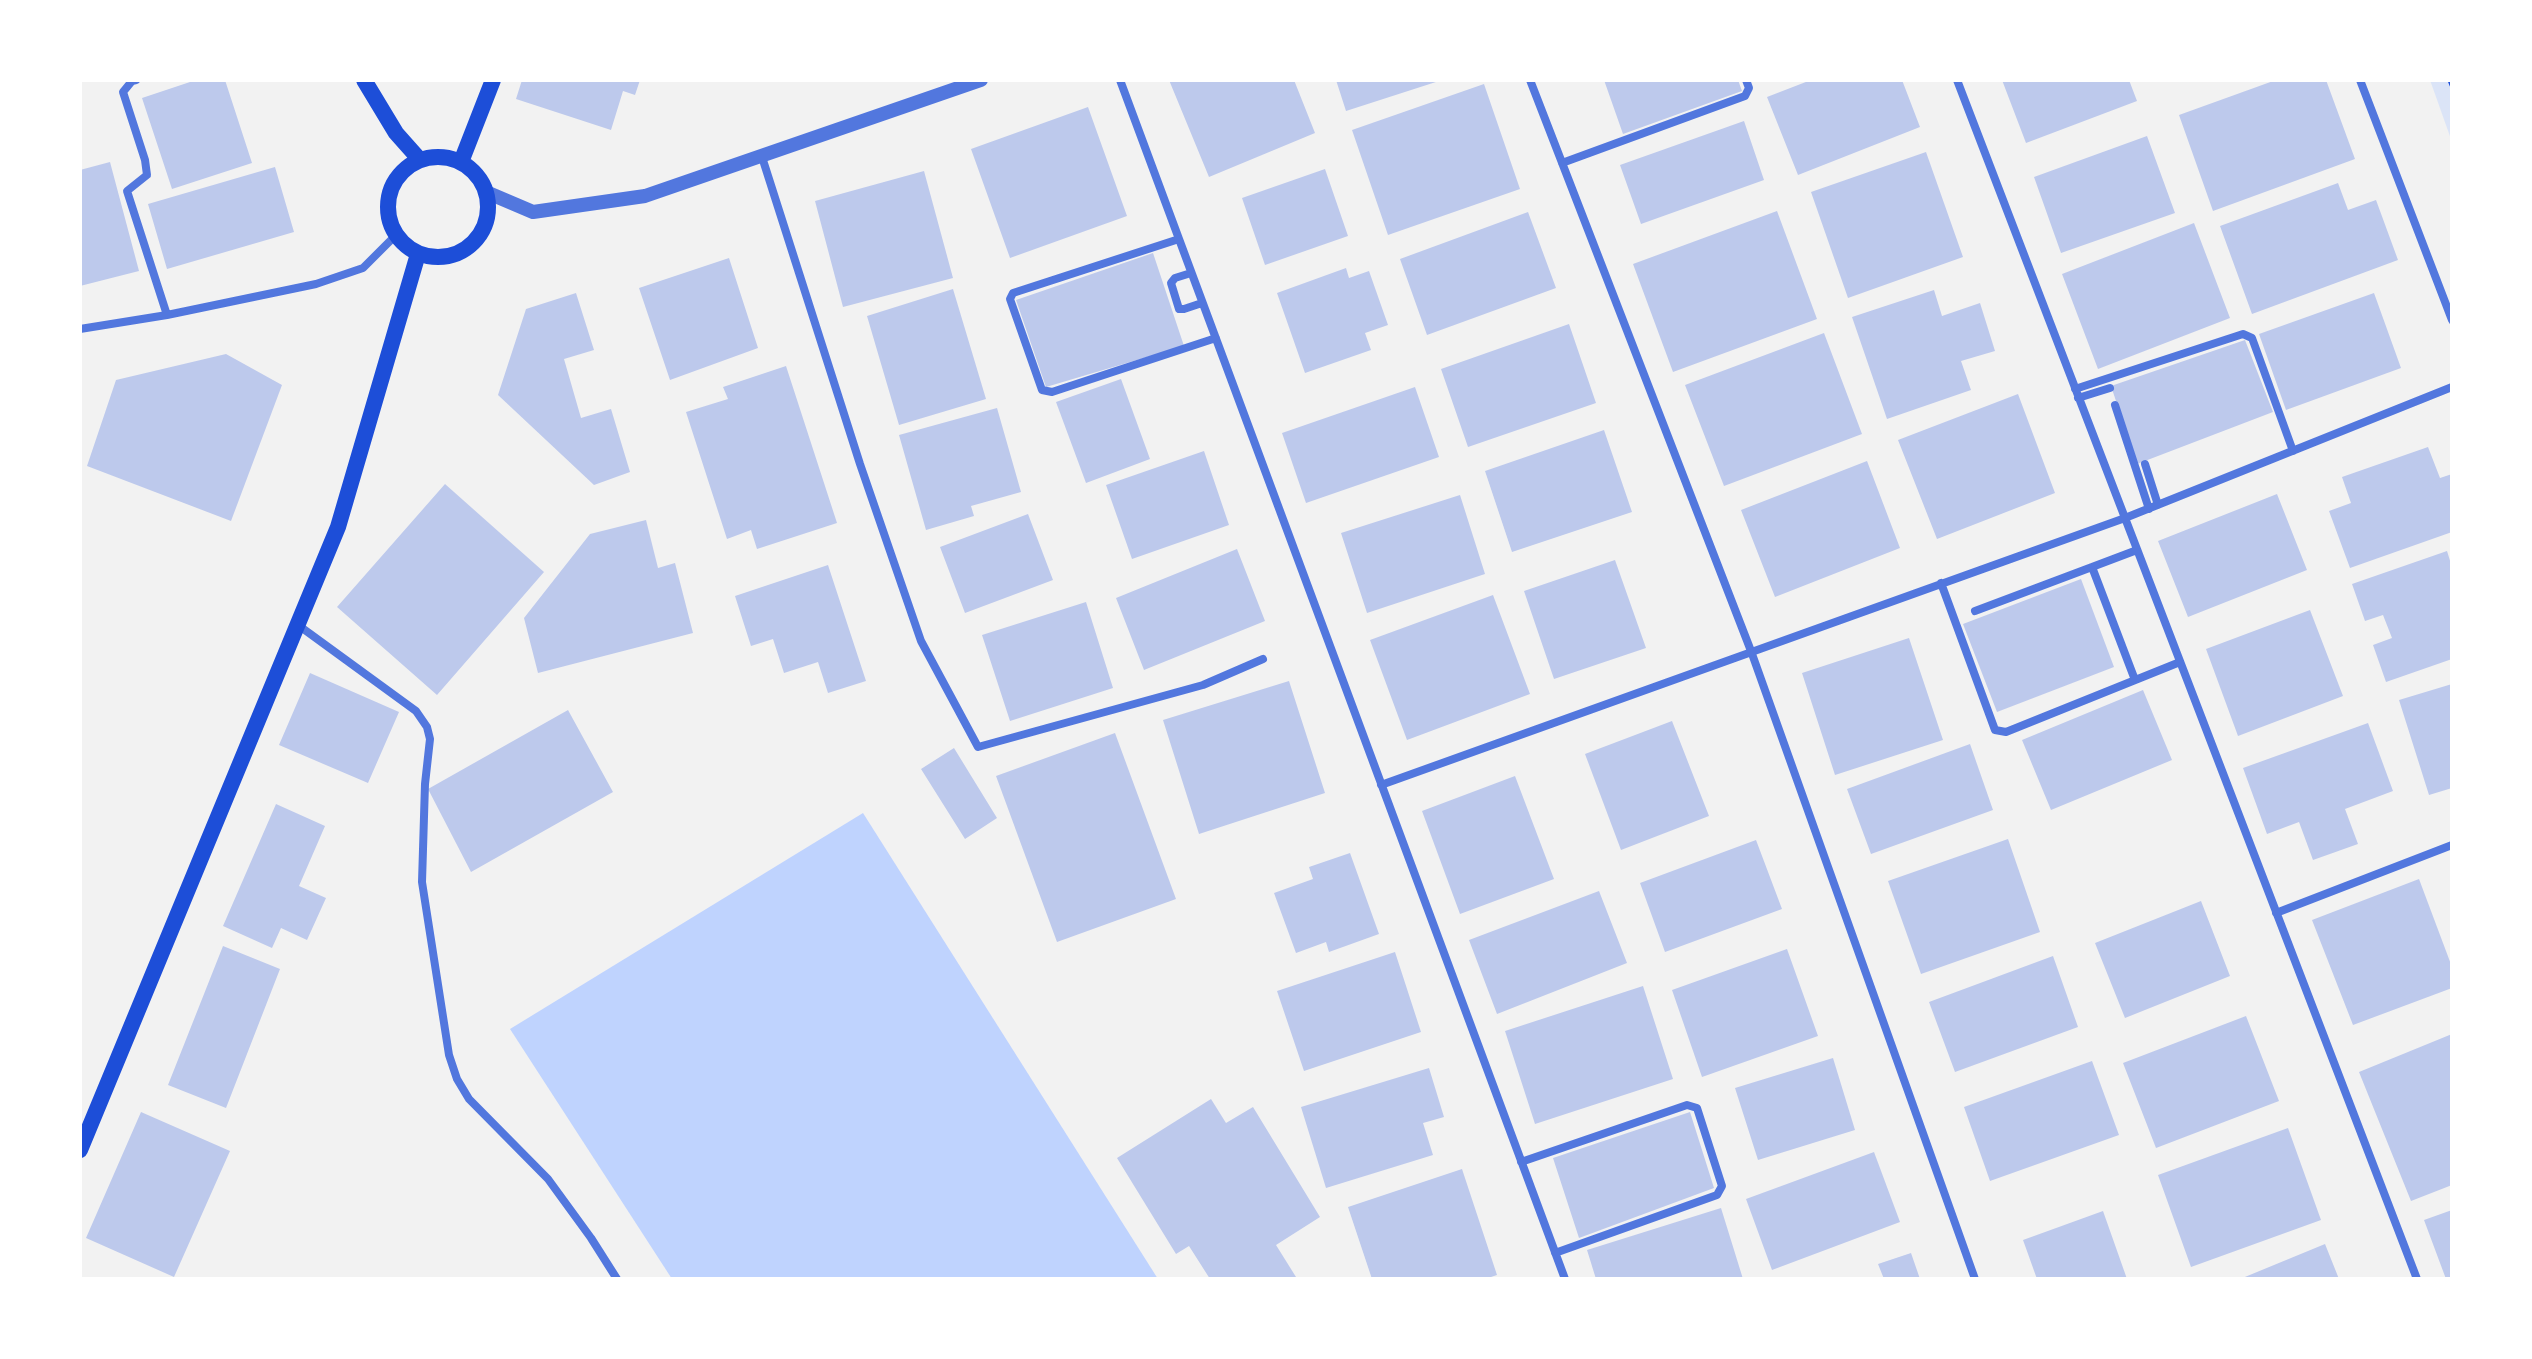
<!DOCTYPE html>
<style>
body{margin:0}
#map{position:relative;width:2532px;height:1359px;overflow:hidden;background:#f2f2f2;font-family:"Golos Text",sans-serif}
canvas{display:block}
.frame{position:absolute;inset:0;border:82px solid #fff;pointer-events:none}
</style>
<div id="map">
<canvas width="2532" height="1359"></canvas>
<div class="frame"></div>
</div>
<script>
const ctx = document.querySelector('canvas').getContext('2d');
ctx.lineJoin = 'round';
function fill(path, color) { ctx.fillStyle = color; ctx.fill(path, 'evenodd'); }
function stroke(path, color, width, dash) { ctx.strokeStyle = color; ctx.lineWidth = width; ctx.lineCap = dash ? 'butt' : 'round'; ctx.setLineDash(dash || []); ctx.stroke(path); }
fill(new Path2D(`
 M 2430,80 L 2452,80 L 2452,142 Z`), '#dbe4f7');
fill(new Path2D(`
 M 863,813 L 1158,1279 L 672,1279 L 510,1029 Z`), '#bfd3fe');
fill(new Path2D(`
 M 196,80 L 225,80 L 252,163 L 172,189 L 142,98 Z
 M 522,80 L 640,80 L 635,95 L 623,91 L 611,130 L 516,99 Z
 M 1169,80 L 1294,80 L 1315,133 L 1209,177 Z
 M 1336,80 L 1439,80 L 1439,81 L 1346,111 Z
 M 1604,80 L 1738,80 L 1742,91 L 1623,134 Z
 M 1811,80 L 1902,80 L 1920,127 L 1798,175 L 1767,97 Z
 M 2002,80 L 2129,80 L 2137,101 L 2026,143 Z
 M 2276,80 L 2326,80 L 2355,159 L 2213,211 L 2179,115 Z
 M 1484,84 L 1520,189 L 1388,235 L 1352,130 Z
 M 1088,107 L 1127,216 L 1010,258 L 971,149 Z
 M 1744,121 L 1764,180 L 1641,224 L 1620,165 Z
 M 2147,136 L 2175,213 L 2061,253 L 2034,177 Z
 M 1926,152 L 1963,257 L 1848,298 L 1811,192 Z
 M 110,162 L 139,271 L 80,286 L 80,170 Z
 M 275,167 L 294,232 L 167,269 L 148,204 Z
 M 1325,169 L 1348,236 L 1265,265 L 1242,198 Z
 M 924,171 L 953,278 L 843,307 L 815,201 Z
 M 2338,183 L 2348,210 L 2376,200 L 2398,260 L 2252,314 L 2220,226 Z
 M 1777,211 L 1817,319 L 1673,372 L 1633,264 Z
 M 1528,212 L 1556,288 L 1427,335 L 1400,259 Z
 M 2194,223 L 2230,318 L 2098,369 L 2062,274 Z
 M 1153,253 L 1184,346 L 1046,387 L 1016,300 Z
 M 729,258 L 758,348 L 670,380 L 639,288 Z
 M 1346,268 L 1349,278 L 1369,271 L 1388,325 L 1365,333 L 1371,350 L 1305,373 L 1277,293 Z
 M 953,289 L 986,399 L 899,425 L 867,316 Z
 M 1934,290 L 1942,316 L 1980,303 L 1995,351 L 1961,361 L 1971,390 L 1887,419 L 1852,317 Z
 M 576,293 L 594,350 L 564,359 L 581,418 L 611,409 L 630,472 L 594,485 L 498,395 L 526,309 Z
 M 2374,293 L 2401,368 L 2286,410 L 2259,334 Z
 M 1569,324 L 1596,403 L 1468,447 L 1441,369 Z
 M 1824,333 L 1862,434 L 1724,486 L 1685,385 Z
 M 2245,340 L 2273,412 L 2137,464 L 2111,386 Z
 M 226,354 L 282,385 L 231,521 L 87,466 L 116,380 Z
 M 786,366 L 837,523 L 757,549 L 751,530 L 727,539 L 686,412 L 728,399 L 723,387 Z
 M 1121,379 L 1150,459 L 1086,483 L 1056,402 Z
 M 1415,387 L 1439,457 L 1306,503 L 1282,433 Z
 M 2018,394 L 2055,493 L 1937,539 L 1898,440 Z
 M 997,408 L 1021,492 L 971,506 L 974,516 L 926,530 L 899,435 Z
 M 1604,430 L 1632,512 L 1512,552 L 1485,471 Z
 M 2428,447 L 2440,478 L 2452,474 L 2452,532 L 2350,568 L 2329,511 L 2351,503 L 2342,477 Z
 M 1204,451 L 1229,525 L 1132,559 L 1106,485 Z
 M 1867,461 L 1900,548 L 1775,597 L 1741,510 Z
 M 445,484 L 544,572 L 437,695 L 337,607 Z
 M 2277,494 L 2307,570 L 2188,617 L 2158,541 Z
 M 1460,495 L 1485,574 L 1367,613 L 1341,533 Z
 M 1028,514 L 1053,580 L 965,613 L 940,547 Z
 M 646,520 L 658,568 L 675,563 L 693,633 L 538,673 L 524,618 L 590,534 Z
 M 1237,549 L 1265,621 L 1144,670 L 1116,598 Z
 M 2447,551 L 2452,567 L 2452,659 L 2386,682 L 2373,645 L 2392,638 L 2383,615 L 2365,621 L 2352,584 Z
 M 1615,560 L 1646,648 L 1554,679 L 1524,591 Z
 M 828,565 L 866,681 L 828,693 L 818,662 L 784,673 L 773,639 L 751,646 L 735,596 Z
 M 2081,579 L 2114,667 L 1997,712 L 1963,624 Z
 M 1493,595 L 1530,694 L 1407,740 L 1370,640 Z
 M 1086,602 L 1113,688 L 1010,721 L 982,635 Z
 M 2310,610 L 2343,696 L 2238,736 L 2206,649 Z
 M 1909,638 L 1943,740 L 1835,775 L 1802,673 Z
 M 310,673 L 399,712 L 368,783 L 279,745 Z
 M 1289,681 L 1325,793 L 1199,834 L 1163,720 Z
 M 2452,684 L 2452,788 L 2429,795 L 2399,700 Z
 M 2143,690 L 2172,760 L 2051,810 L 2022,740 Z
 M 568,710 L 613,792 L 471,872 L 428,789 Z
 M 1672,721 L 1709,816 L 1621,850 L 1585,754 Z
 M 2368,723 L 2393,791 L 2345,809 L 2358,844 L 2313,860 L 2299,822 L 2267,834 L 2243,768 Z
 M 1115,733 L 1176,899 L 1057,942 L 996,776 Z
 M 1970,744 L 1993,810 L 1871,854 L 1847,789 Z
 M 954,748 L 997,818 L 965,839 L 921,769 Z
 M 1515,776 L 1554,879 L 1460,914 L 1422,811 Z
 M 276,804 L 325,826 L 299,886 L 326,898 L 307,940 L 281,928 L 272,948 L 223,926 Z
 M 2008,839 L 2040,932 L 1921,974 L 1888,881 Z
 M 1756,840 L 1782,909 L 1665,952 L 1640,883 Z
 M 1350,853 L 1379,934 L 1329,952 L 1326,942 L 1296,953 L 1274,893 L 1313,879 L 1309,867 Z
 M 2419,879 L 2452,967 L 2452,988 L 2353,1025 L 2312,920 Z
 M 1599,891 L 1627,963 L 1497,1014 L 1469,940 Z
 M 2201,901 L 2230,976 L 2125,1018 L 2095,943 Z
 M 223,946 L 280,969 L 226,1108 L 168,1085 Z
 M 1787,949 L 1818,1036 L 1702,1077 L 1672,990 Z
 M 1395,952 L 1421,1032 L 1304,1071 L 1277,991 Z
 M 2053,956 L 2078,1027 L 1955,1072 L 1929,1002 Z
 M 1643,986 L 1673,1079 L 1535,1124 L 1505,1031 Z
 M 2246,1016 L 2279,1101 L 2156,1148 L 2123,1063 Z
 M 2452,1034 L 2452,1185 L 2411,1201 L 2359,1072 Z
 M 1833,1058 L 1855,1130 L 1758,1160 L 1735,1088 Z
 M 2092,1061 L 2119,1135 L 1990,1181 L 1964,1107 Z
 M 1429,1068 L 1444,1117 L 1423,1123 L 1433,1155 L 1326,1188 L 1301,1107 Z
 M 1211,1099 L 1226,1123 L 1253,1107 L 1320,1217 L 1276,1245 L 1296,1277 L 1293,1279 L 1210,1279 L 1189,1246 L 1176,1254 L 1117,1158 Z
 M 141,1112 L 230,1151 L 174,1277 L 86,1238 Z
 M 1690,1112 L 1714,1188 L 1579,1238 L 1553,1158 Z
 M 2288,1128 L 2321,1220 L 2191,1267 L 2158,1175 Z
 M 1874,1152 L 1900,1222 L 1772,1270 L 1746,1199 Z
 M 1462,1169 L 1497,1275 L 1485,1279 L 1372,1279 L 1348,1207 Z
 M 1721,1208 L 1743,1279 L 1596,1279 L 1587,1250 Z
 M 2452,1210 L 2452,1279 L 2446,1279 L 2424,1220 Z
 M 2103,1211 L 2127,1279 L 2037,1279 L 2023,1240 Z
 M 2325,1244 L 2339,1279 L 2240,1279 Z
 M 1911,1253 L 1920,1279 L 1884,1279 L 1878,1264 Z`), '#bdc9ec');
stroke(new Path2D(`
 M 2450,80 L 2452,85`), '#1d4ed8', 5);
stroke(new Path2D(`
 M 136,80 L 132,81 L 123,92 L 145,160 L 147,175 L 127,191 L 167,315
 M 1120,80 L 1565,1279
 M 1530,80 L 1751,651 L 1975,1279
 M 1957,80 L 2417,1279
 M 2360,80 L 2452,320
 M 762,157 L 860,464 L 921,641 L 978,747 L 1203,685 L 1263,659
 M 1562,163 L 1745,96 L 1749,88 L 1746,80
 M 1179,239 L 1013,293 L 1010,299 L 1042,390 L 1052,392 L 1216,338
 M 1191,273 L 1175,278 L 1171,283 L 1179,309 L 1184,309 L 1202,303
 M 80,329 L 167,315 L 316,284 L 363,268 L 396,235
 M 2075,389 L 2243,334 L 2252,338 L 2293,451
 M 2078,398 L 2110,388
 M 2115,405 L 2149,509
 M 2145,464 L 2158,505
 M 2092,567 L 2137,550
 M 1941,583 L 1995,730 L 2006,732 L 2180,662
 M 1975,611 L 2092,567 L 2135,680
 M 298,625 L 416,711 L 427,727 L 430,739 L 425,784 L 422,882 L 449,1055 L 457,1079 L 469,1099 L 548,1179 L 591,1238 L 617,1279
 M 1381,785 L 2125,518 L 2452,387
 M 2276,913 L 2452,845
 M 1521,1162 L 1687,1105 L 1697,1108 L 1722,1186 L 1717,1195 L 1555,1253`), '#5277de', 8);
stroke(new Path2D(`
 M 486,192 L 533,212 L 645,196 L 981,80`), '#5277de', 14);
stroke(new Path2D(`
 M 364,80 L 396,133 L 420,160
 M388 207a50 50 0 1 1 100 0a50 50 0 1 1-100 0Z
 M 461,162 L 493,80
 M 80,1150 L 338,527 L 418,254`), '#1d4ed8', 16);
</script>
